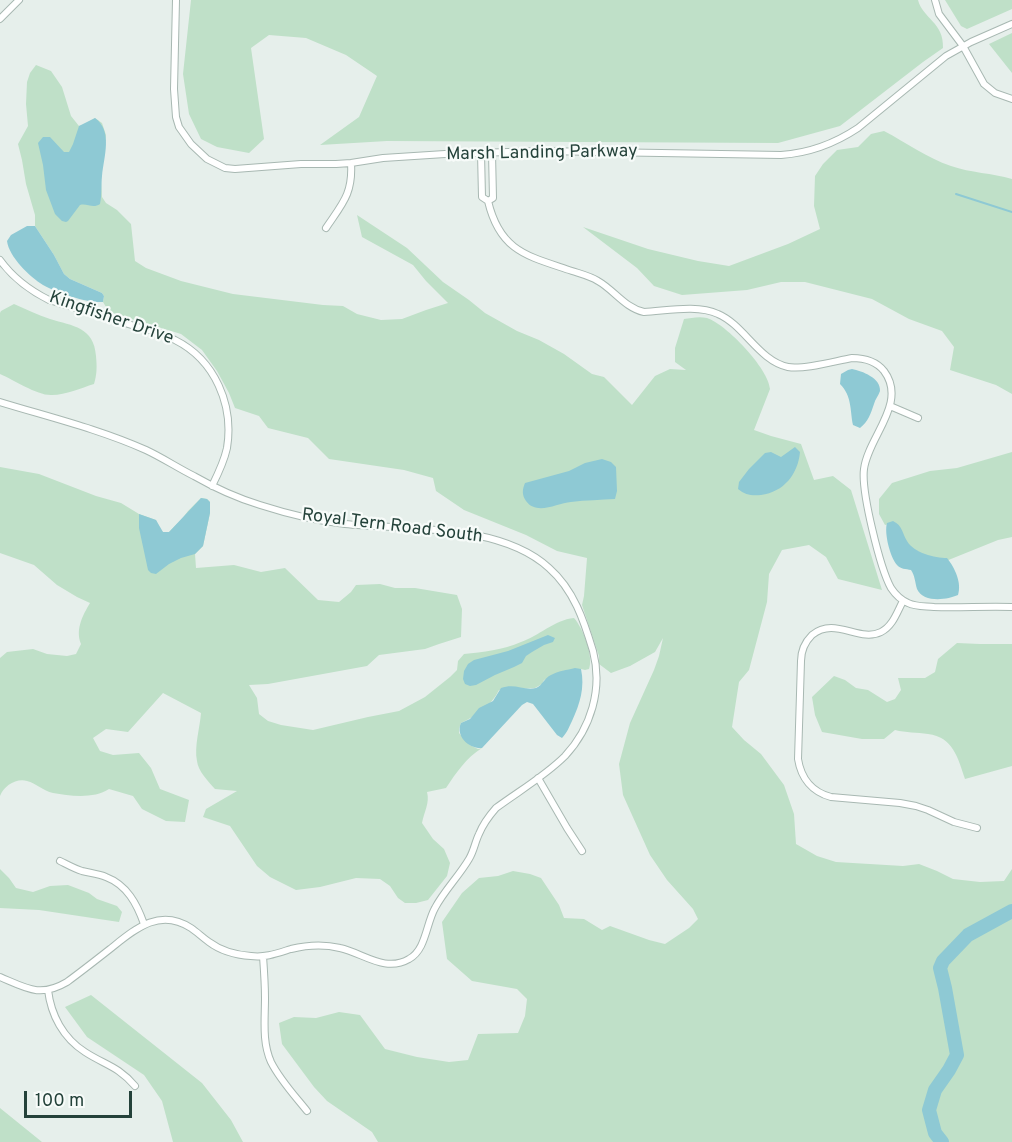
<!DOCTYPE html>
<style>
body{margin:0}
#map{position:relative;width:1012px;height:1142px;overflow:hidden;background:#e6efeb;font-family:Overpass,sans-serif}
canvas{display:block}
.scale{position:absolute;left:24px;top:1091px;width:108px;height:27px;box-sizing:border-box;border:3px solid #24423a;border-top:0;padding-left:8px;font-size:18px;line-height:21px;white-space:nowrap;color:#24423a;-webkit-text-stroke:4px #f7fbf9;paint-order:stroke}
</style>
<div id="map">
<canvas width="1012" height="1142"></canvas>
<div class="scale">100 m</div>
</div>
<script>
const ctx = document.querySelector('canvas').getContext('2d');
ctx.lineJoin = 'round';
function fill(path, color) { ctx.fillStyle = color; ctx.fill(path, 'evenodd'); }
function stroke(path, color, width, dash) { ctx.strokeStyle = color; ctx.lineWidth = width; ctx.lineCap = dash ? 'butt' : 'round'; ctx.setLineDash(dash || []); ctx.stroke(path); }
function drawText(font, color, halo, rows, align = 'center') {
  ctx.font = font + ' Overpass,sans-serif'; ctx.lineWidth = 4.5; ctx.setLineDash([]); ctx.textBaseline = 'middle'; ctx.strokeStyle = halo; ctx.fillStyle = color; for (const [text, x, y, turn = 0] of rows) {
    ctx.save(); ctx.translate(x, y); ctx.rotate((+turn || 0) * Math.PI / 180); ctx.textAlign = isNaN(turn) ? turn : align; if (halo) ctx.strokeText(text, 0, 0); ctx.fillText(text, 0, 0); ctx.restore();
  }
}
fill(new Path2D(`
 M 191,0 L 918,0 C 923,19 944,22 943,48 L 923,62 L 840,126 L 778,143 L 387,141 L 320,145 L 359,117 L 377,76 L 346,55 L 306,38 L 269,35 L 251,48 L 264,139 L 249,153 L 217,147 L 201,139 L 189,114 L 183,74 Z
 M 945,0 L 1012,0 L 1012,9 L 967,29 L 961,26 Z
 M 1012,33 L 1012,73 L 989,44 Z
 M 36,65 L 51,71 L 62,87 L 71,116 L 79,126 L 83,125 L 95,118 L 102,123 L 106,135 L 101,179 L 102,197 L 106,203 L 117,210 L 131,224 L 135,261 L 146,268 L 181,281 L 233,294 L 323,305 L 343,306 L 357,314 L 381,320 L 402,319 L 426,310 L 448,303 L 426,281 L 413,265 L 362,237 L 357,215 L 407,248 L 443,282 L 469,300 L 485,313 L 517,331 L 539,340 L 564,354 L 592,374 L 604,377 L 632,405 L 655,376 L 670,369 L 686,370 L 675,362 L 675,348 L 684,319 C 691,318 699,316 707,318 C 726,324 769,369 770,389 L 754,430 L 771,436 L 801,444 L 814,480 L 833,476 L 851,490 L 882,590 L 838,579 L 826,557 L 809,545 L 782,550 L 769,574 L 767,602 L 749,670 L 739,682 L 732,727 L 744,740 L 761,754 L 784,785 L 794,814 L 796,844 L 817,856 L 836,862 L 903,866 L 919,864 L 937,871 L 953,879 L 980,882 L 1004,881 L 1012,869 L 1012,1142 L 378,1142 L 372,1132 L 327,1101 L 314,1087 L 282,1044 L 279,1023 L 294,1017 L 316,1018 L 339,1012 L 360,1015 L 385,1049 L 417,1057 L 449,1062 L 468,1060 L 478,1034 L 518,1033 L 525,1016 L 527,999 L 517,989 L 472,981 L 447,959 L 442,922 L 462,893 L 479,878 L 498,876 L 513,871 L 530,874 L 541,878 L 559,905 L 564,918 L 584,919 L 602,930 L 610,926 L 649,940 L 665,944 L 689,928 L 698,919 L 693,909 L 667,880 L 650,855 L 623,795 L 619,764 L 630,723 L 654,670 L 659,656 L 663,638 L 655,652 L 630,666 L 611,673 L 599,664 L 599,656 L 582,605 L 584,596 L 587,558 L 557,551 L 526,535 L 464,510 L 436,491 L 433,478 L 404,470 L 329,459 L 308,438 L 268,428 L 259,416 L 235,408 L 229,393 L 217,371 L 202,350 L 181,334 L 109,312 L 103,302 L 104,296 L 102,293 L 70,279 L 64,274 L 54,255 L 35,226 L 35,215 L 26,184 L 22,160 L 18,144 L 28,126 L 26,104 L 27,82 L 30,73 Z
 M 884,131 C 907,143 927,158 951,166 C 971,173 992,173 1012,179 L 1012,394 L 996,385 L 950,370 L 954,347 L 942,331 L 909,319 L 872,299 L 805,282 L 781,282 L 747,290 L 682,295 L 654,286 L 637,268 L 583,227 L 648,249 L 698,261 L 729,266 L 788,244 L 820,229 L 814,206 L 815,176 L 823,164 L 837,150 L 858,147 L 871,134 Z
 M 14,304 C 26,309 38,315 50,319 C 73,326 94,327 96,356 C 97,367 97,374 94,384 C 81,388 66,395 52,395 C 38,396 14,380 0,374 L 0,313 L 1,311 Z
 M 1012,452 L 1012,537 L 998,540 L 946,561 L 932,560 L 907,545 L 894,523 L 885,525 L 879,514 L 879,499 L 892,483 L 930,471 L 957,468 Z
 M 0,467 L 39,474 L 96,496 L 121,503 L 139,514 L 156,520 L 160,529 L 163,532 L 169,532 L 182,519 L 188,511 L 201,498 L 207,499 L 210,502 L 210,513 L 203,546 L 195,554 L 196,568 L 234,565 L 261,572 L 285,568 L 318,600 L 339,602 L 351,592 L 356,585 L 380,584 L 395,588 L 415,588 L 457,595 L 462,609 L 461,637 L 439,644 L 425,649 L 379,655 L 367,666 L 268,684 L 249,685 L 257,698 L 259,714 L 268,721 L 281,725 L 313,730 L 368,717 L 399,711 L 425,697 L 450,677 L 457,670 L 458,661 L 464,654 C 483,652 503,650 521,642 C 539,636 554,620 574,618 C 583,628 594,657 589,669 L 585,670 L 581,669 L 544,680 L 542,684 L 535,688 L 499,690 C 492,705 476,716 461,723 L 459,729 L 459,733 L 470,745 L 478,749 L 482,748 C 466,758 456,773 446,788 L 427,792 C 430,803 424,812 422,823 L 433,839 L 444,849 L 450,863 L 447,876 L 428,900 L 416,903 L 405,903 L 398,898 L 390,886 L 380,879 L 356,878 L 320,887 L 296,890 L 270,877 L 257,866 L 230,826 L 203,817 L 206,809 L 237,791 L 215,789 C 208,781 198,771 197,761 C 194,747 200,727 201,713 L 163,693 L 128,732 L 106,729 L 93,738 L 100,751 L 113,755 L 139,753 L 151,768 L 160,789 L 189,800 L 185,822 L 166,821 L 142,809 L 133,796 L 109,789 C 94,799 70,796 53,793 C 43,791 36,783 27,781 C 16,778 4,786 0,796 L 0,658 L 7,652 L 33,649 L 47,654 L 67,656 L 76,654 L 81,644 C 75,629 83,615 90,603 L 77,597 L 57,585 L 34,565 L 0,553 Z
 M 957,643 L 980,644 L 1012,644 L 1012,766 L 965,779 C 958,758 953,737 928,734 C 917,732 906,733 895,730 L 884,739 L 862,739 L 822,732 L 815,715 L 812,697 L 834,676 L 845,680 L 856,688 L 868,690 L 887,702 L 895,699 L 901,690 L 898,678 L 925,678 L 935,672 L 938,659 Z
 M 0,869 L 9,878 L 16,888 L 33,892 L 50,886 L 68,885 L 89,893 L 97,899 L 117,906 L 122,912 L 119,922 L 39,910 L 0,908 Z
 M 91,995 L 202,1083 L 231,1120 L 243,1142 L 173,1142 L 162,1101 L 144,1075 L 87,1037 L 65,1007 Z
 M 0,1108 L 42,1142 L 0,1142 Z`), '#bfe0c8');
fill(new Path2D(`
 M 95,118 C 113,131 104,156 102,176 C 101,185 102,195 100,204 C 93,209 87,203 80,205 L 68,221 L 66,222 L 62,221 L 55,214 L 46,190 L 43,165 L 38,143 L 43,137 L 50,137 L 64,152 L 69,152 L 73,144 L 79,126 Z
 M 27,226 L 35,226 L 54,255 L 64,274 L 70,279 L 102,293 L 104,296 L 103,302 C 86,303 58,293 43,285 C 30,277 9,257 7,241 L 11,235 Z
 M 852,369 C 862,371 881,378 880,391 C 879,395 875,399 874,404 C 871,413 868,422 860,428 L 853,425 C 850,410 852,396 840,384 L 841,374 L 848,370 Z
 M 795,447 L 800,452 C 798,474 784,492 761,495 C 752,496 745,495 738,489 L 739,482 L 749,469 L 765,453 L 771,452 L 781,457 Z
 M 602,459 L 611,462 L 616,467 L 617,491 L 615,499 C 601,500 586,500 571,502 C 557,503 537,516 526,501 C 522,495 522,490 525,483 L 569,471 L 585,463 Z
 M 201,498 L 207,499 L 210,502 L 210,513 L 203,546 L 195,554 L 181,558 L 169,564 L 156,574 L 151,573 L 148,570 L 139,528 L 139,514 L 156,520 L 163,532 L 169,532 Z
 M 893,521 C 903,526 902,533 907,541 C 914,553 935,558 947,558 C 955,568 962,583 958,595 C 947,600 923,603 917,589 C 915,582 915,576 911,570 C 906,569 900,569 897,565 C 890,557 884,533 887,523 Z
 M 548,635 L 555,638 L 553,642 L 544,645 L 532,652 L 526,656 L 522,663 L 514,667 L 495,675 L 476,685 L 470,686 L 465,684 L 463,679 L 464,671 L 468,664 L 474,660 L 508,651 Z
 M 575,668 L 581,669 C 585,687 580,704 572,721 C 569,727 567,733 562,738 L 557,735 L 533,704 L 527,702 L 522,705 L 482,748 C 469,749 455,736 461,723 L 470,719 L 479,708 L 493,701 L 501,688 C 515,683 524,691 536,688 C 543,685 544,678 551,675 C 558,671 567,670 575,668 Z`), '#8ec9d4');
stroke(new Path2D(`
 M 956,194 L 1012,212`), '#8ec9d4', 2);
stroke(new Path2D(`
 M 942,1142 L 935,1133 L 929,1110 L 935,1090 L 949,1070 L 957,1055 L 945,988 L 940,968 L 943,961 L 968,935 L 1012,911`), '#8ec9d4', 14);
const minor = new Path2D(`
 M 176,0 L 174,89 L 176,117 L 179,127 L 191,144 L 207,159 L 225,168 L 235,169 L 301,164 L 336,164 L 351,163 L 383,158 L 445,154 L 540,151 L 781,155 C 810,153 834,144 858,128 L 946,56 L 971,42 L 1012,24
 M 935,0 L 939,14 L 963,46 L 984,84 L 995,93 L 1012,99
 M 0,19 L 19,0
 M 481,153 L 482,197 L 488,201 C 500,252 528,256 572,271 C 581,274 590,276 598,281 C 614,290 625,308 644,312 C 666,311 697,304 718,314 C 744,325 759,361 788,367 C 804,370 835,361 852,358 C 865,358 876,361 884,371 C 908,403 868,437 864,469 C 861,491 880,568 891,588 C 895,594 901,600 908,603 C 916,607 926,606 934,607 C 960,608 986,606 1012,607
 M 488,201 L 493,198 L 492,153
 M 326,228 C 342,204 353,194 351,163
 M 0,260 C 13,278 29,290 49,300 C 75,308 102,316 128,324 C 144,329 161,332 175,340 C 215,360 234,405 227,448 C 224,462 218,474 212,486
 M 0,402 C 49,417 99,429 146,450 C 163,458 178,468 194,476 C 215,488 237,498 260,505 C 288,514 316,521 345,524 C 407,530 500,523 549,568 C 574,590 584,621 593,651 C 603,689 591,728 565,756 C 545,776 519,791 496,808 C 489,816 483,824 479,834 C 475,842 474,851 469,859 C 459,876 444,891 435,908 C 426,924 426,950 409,959 C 385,973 363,953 340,948 C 324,944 307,945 291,949 C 278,953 265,958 251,956 C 236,955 221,951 209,942 C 202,937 197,932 191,928 C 159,907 134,930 110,949 C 96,960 82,971 67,982 C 40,998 26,988 0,977
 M 890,406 L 918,418
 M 903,601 C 897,612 893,626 881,632 C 859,643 835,616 812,635 C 805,642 801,651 801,661 L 798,759 C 801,778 812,792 831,797 L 900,803 L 916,806 L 928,810 L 954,822 L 977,828
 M 538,778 L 567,828 L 582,851
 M 60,861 C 68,865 75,869 82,871 C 90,873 99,874 106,877 C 127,885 137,904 144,924
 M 263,956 C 264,970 265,984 265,998 C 265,1020 262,1042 271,1062 C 280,1080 295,1096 307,1111
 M 48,990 C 51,1015 63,1038 85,1052 C 105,1065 118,1066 135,1086`);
stroke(minor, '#a8b8b2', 8);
stroke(minor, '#fff', 6);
drawText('18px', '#24423a', '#f7fbf9', [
 ["Marsh Landing Parkway",542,154,-1],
 ["Kingfisher Drive",111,319,19],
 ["Royal Tern Road South",392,527,7]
]);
</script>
